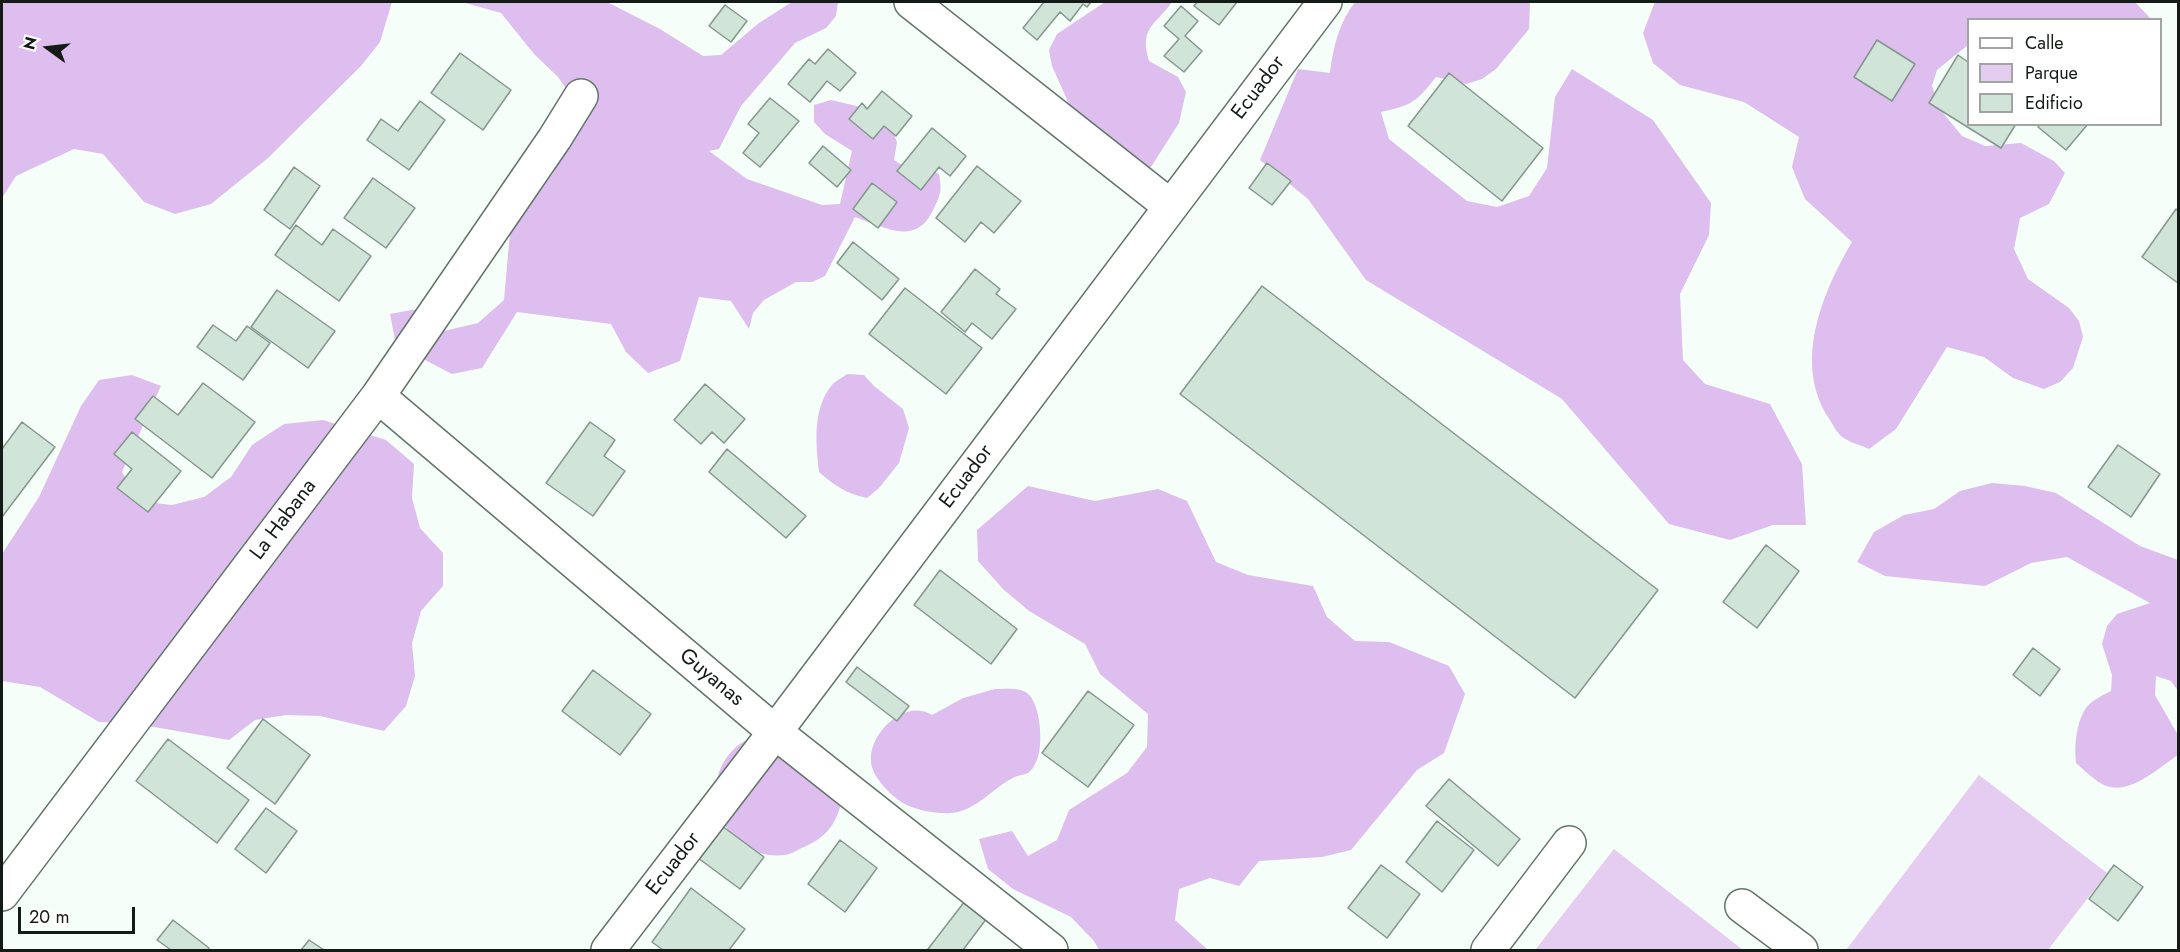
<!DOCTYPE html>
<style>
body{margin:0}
#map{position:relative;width:2180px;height:952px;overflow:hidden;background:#f6fef9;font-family:Jost,sans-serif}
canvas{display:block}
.frame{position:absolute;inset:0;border:3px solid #141b17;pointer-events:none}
.legend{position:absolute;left:1967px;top:18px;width:195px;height:108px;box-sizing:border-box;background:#fff;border:2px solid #a1a4a2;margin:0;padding:8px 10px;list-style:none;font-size:18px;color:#141b17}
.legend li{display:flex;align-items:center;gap:12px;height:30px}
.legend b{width:30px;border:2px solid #a1a4a2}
.north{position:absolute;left:18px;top:18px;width:60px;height:60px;-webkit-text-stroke:4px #fff;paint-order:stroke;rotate:285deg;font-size:16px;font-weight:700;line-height:24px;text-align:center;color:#141b17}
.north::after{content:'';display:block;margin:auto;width:21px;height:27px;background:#141b17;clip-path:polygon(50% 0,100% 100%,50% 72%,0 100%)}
.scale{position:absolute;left:18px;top:907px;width:117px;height:27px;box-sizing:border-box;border:3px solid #141b17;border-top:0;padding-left:8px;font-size:18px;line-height:21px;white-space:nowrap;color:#141b17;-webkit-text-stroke:4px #fff;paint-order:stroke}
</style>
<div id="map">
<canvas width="2180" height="952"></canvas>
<div class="frame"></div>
<ul class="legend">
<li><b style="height:8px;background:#fff"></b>Calle</li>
<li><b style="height:16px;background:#e5ccf1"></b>Parque</li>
<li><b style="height:16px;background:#d1e4d8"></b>Edificio</li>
</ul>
<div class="north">N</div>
<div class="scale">20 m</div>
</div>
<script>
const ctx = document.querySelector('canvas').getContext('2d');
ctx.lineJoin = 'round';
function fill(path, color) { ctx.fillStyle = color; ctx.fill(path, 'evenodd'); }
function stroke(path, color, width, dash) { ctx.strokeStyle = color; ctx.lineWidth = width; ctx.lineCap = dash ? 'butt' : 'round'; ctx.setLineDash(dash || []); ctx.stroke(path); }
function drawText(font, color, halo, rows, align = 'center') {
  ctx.font = font + ' Jost,sans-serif'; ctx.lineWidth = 5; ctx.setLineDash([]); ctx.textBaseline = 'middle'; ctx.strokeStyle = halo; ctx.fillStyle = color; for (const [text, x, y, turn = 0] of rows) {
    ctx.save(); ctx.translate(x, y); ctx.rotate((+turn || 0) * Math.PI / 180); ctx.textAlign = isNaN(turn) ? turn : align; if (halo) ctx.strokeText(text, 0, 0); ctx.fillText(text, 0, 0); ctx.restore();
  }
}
fill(new Path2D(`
 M 1979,775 L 2107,873 L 2048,950 L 1846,950 Z
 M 1614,849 L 1743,950 L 1535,950 Z`), '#e5ccf1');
fill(new Path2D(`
 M 2,2 L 392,2 L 380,42 L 361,66 L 268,158 L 211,204 L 175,214 L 144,202 L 103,154 L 74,149 L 16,176 L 2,198 Z
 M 462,2 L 607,2 L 660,29 L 703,56 L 721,55 L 759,23 L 792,2 L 838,2 L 836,16 L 826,28 L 795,43 L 741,106 L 719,149 L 709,151 L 747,179 L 822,205 L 840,204 L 852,151 L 825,134 L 814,122 L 814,105 L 831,100 L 865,108 L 891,127 L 897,142 L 894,160 L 907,168 L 924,166 L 939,174 C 942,191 941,194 933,210 C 916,247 884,227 855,217 L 825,276 L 812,282 L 796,282 L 764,300 L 753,313 L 749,329 L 731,301 L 699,297 L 680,361 L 648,373 L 626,352 L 611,324 L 517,312 L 482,368 L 452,374 L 396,345 L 390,314 L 422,308 L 444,331 L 478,323 L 504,300 L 510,232 L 554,172 L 558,156 L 552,119 L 556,104 L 567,90 L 558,77 L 534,54 L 501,13 Z
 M 1105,2 L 1172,2 C 1155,26 1139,27 1149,61 L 1178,77 L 1186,92 L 1179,123 L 1151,167 L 1134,170 L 1081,131 L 1052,66 L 1049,50 L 1057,34 Z
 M 1355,2 L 1530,2 L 1529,29 L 1496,69 L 1482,79 L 1466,84 L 1436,77 C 1416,102 1413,105 1381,112 L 1389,139 L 1467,201 L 1497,207 L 1529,196 L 1547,168 L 1555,97 L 1572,69 L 1653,120 L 1711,203 L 1709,235 L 1680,294 L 1683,360 L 1705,384 L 1770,404 L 1802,464 L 1806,525 L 1773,525 L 1730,540 L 1669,524 L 1562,399 L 1366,280 L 1308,199 L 1260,160 L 1298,69 L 1330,73 C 1333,47 1339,23 1355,2 Z
 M 1655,2 L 2135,2 L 2151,19 L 1968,20 L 1968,45 L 1937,70 L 1932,86 L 1940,109 L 1962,136 L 1985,146 L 2021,143 L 2054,161 L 2065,173 L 2049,204 L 2020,218 L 2014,249 L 2028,279 L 2069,308 L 2079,321 L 2083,337 L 2073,368 L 2060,382 L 2044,389 L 2013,378 L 1984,357 L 1947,347 L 1896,429 L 1869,449 C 1861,445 1847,442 1840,435 C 1836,431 1833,425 1830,420 C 1792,365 1822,293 1852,242 L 1805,199 L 1792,167 L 1799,137 L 1744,102 L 1680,85 L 1653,63 L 1643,33 Z
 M 847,374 L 864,375 L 874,386 L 903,409 L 909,428 L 899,463 L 879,488 L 867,498 C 847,494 835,486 819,472 C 816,444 812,409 832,385 C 835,381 842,378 847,374 Z
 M 132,375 L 161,386 L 122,472 L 139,501 L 172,505 L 204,497 L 231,477 L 252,445 L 284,424 L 323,420 L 386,440 L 414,464 L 412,498 L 420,528 L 443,553 L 443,586 L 421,611 L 412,643 L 415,676 L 406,706 L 384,731 L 320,716 L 286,715 L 255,720 L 229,740 L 131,723 L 99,722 L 40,687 L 2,681 L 2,554 L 39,497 L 81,406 L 99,380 Z
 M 1992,483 L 2025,486 L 2056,493 L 2140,546 L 2178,560 L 2178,691 L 2171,681 L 2156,676 L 2155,695 L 2178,735 L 2178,755 C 2158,768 2128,798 2102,784 C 2093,779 2084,770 2076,763 C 2074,748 2076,725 2084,711 C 2090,701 2101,696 2111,691 L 2112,675 L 2102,644 L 2107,626 L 2117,614 L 2150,603 L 2067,557 L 2031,563 L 1985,586 L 1885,576 L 1857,562 L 1874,532 L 1904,515 L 1934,509 L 1960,491 Z
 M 1028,486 L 1095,501 L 1158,489 L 1187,501 L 1216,562 L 1248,575 L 1313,586 L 1327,617 L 1355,641 L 1389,642 L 1449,666 L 1465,694 L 1444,753 L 1417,770 L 1351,850 L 1322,857 L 1259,861 L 1239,886 L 1210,878 L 1179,889 L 1175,920 L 1208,950 L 1099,950 L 1094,941 L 1071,917 L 1013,889 L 988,869 L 979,839 L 1012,831 L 1028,856 L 1057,840 L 1069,810 L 1127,773 L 1147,747 L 1148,714 L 1100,674 L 1085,644 L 1029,611 L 1003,589 L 978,561 L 977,530 Z
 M 995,689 C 1005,689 1019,687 1027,693 C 1041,703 1044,748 1036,762 C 1035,765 1031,771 1028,773 C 1024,775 1019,775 1015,777 C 993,787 978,810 952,813 C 937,814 917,811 903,803 C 891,796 871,776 871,761 C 869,733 905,698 932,715 L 963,698 Z
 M 769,729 L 843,797 C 837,821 829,836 806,846 C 799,849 792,854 785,855 C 727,862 691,788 736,747 C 745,739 758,735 769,729 Z`), '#debdef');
const building = new Path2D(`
 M 1044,2 L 1091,2 L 1087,7 L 1083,4 L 1070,21 L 1060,12 L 1037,40 L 1023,28 Z
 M 1197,2 L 1237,2 L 1219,25 L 1194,6 Z
 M 725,5 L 747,21 L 731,42 L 709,26 Z
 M 1181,6 L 1198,21 L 1185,36 L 1202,51 L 1184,72 L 1164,56 L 1179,39 L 1164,26 Z
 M 1877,40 L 1915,64 L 1892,101 L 1854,77 Z
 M 828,49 L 856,73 L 840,91 L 827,81 L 810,102 L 788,84 L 809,59 L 815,64 Z
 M 460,53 L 511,90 L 483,130 L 431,93 Z
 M 1958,55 L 1968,62 L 1968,124 L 2016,124 L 2001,148 L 1929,103 Z
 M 1449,73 L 1543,148 L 1502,201 L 1408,126 Z
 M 882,91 L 912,116 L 896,136 L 884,126 L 873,139 L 849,119 L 862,103 L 867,109 Z
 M 770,98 L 799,121 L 760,167 L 743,153 L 759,133 L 748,124 Z
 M 420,101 L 445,120 L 409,170 L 367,140 L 381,119 L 398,131 Z
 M 2040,124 L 2088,124 L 2066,150 L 2038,127 Z
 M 932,128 L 966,156 L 950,176 L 939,167 L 921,190 L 897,171 Z
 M 823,146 L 851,170 L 837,187 L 809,163 Z
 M 1267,163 L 1291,181 L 1272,205 L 1249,188 Z
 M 977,166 L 1021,201 L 994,233 L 981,222 L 965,242 L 936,218 Z
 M 294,167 L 320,186 L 290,229 L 264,210 Z
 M 373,178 L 415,208 L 386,248 L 344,218 Z
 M 872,183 L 897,202 L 878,228 L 853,209 Z
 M 2176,209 L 2178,211 L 2178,283 L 2142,257 Z
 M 296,225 L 322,245 L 333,229 L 371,256 L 339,301 L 275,255 Z
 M 853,242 L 899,279 L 882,300 L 837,263 Z
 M 975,269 L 1000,289 L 996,294 L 1016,309 L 992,339 L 972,323 L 965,332 L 941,312 Z
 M 1262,286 L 1658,590 L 1575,698 L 1180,394 Z
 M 905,288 L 982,348 L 946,394 L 869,334 Z
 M 277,290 L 335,331 L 308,368 L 251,327 Z
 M 213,325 L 236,341 L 247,326 L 270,343 L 243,380 L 197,347 Z
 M 203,383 L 255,422 L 212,478 L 135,419 L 153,396 L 178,415 Z
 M 705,384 L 745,419 L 724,443 L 712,432 L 701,444 L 674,420 Z
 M 22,422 L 55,447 L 2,517 L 2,449 Z
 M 590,422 L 615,440 L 604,456 L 625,471 L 593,516 L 546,483 Z
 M 132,432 L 181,471 L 148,512 L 117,488 L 132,469 L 114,454 Z
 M 2118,445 L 2160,474 L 2131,517 L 2088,487 Z
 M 727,449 L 806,516 L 786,538 L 709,472 Z
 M 1766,545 L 1799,571 L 1757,628 L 1723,602 Z
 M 940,570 L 1017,629 L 991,664 L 914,605 Z
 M 2033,648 L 2060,669 L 2040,696 L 2013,675 Z
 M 857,667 L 909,706 L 897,721 L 846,682 Z
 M 593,670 L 651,714 L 620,755 L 562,711 Z
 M 1088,691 L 1134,725 L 1088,787 L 1042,753 Z
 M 263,719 L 310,755 L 275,804 L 227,768 Z
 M 168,739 L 249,800 L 217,843 L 136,781 Z
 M 1449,779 L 1520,839 L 1498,866 L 1426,806 Z
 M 266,808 L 297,831 L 266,873 L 235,849 Z
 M 1437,821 L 1474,850 L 1442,892 L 1406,862 Z
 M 722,826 L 764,857 L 740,889 L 698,858 Z
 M 840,840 L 877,868 L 845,912 L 808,884 Z
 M 1381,865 L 1420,894 L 1387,938 L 1348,908 Z
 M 2114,865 L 2143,887 L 2118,921 L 2089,899 Z
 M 691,888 L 745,929 L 729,950 L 663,950 L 652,942 Z
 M 965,901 L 987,918 L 963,950 L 931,950 L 928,949 Z
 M 173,920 L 209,948 L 208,950 L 171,950 L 157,940 Z
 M 309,940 L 324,950 L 301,950 Z`);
fill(building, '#d1e4d8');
stroke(building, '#85978c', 1.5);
const street = new Path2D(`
 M 911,2 L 1170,206
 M 378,396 L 775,732 L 1051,950
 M 2,894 L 378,396 L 555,138 L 581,96
 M 1742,906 L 1801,950
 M 608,950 L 775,732 L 1325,2
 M 1488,950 L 1569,843`);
stroke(street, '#627469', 36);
stroke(street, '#fff', 33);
drawText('21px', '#141b17', '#fff', [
 ["Ecuador",1259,88,-53],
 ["Ecuador",967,477,-53],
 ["La Habana",284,520,-53],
 ["Guyanas",711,678,40],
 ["Ecuador",674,864,-52]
]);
</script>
